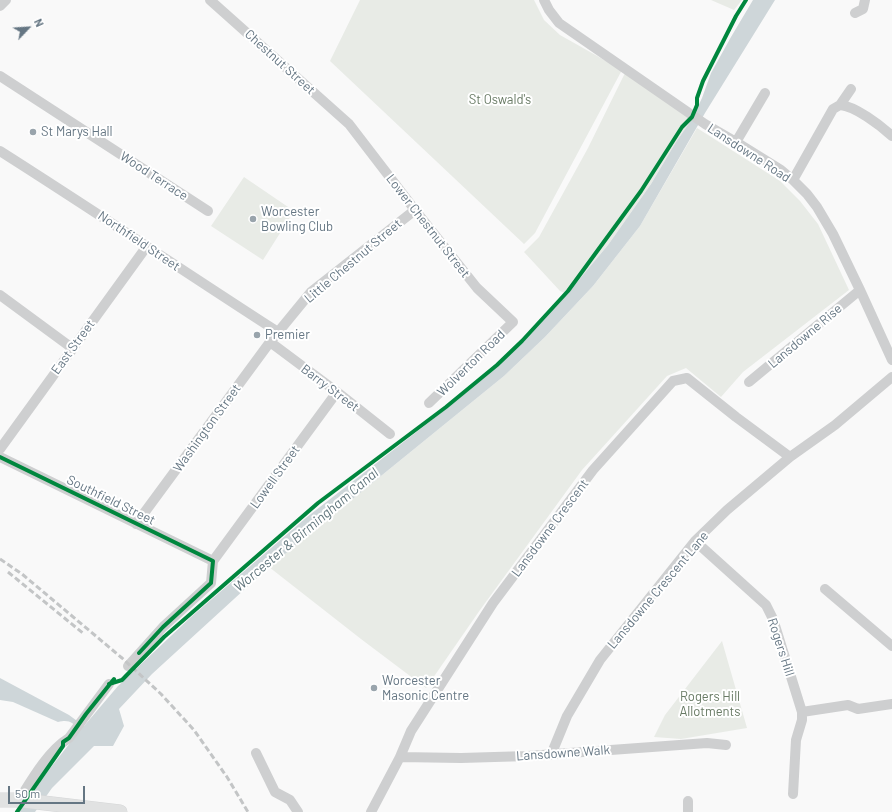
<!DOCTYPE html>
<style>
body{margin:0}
#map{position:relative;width:892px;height:812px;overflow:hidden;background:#f9f9f9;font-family:Barlow,sans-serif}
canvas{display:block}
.north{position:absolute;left:8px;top:8px;width:40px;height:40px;-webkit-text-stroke:3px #fff;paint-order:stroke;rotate:65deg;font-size:11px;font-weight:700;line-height:16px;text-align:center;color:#657683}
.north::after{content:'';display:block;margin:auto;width:14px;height:18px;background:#657683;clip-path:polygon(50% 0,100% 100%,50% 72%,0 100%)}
.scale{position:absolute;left:8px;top:786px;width:77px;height:18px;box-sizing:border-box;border:2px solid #657683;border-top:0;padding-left:5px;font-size:12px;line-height:14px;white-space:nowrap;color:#657683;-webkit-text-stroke:3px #fff;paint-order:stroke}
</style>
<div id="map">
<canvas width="892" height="812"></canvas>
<div class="north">N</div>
<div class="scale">50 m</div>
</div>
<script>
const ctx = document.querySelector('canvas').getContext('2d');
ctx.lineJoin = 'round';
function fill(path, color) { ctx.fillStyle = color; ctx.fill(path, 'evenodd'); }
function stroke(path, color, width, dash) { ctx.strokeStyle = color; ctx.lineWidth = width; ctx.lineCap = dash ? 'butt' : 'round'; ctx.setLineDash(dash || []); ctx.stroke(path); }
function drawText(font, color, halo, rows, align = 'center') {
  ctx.font = font + ' Barlow,sans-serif'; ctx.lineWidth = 4; ctx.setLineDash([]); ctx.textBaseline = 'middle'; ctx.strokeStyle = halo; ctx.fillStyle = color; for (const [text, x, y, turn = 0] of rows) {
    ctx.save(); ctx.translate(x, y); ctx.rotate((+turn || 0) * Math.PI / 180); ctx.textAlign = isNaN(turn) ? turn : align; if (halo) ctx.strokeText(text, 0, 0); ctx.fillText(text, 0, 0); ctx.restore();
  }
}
fill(new Path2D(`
 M 360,0 L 534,0 L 544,20 L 560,35 L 622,70 L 535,233 L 524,244 L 330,61 Z
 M 711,0 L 742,0 L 734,10 Z
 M 625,73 L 692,119 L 676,142 L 651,184 L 608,245 L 567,294 L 560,291 L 524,252 L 539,237 L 588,148 Z
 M 697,128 L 780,181 L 800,201 L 818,224 L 849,290 L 743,372 L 721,397 L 686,368 L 667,376 L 582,470 L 480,610 L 426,688 L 361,639 L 269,567 L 504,376 L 545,337 L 593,286 L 640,226 Z
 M 244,177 L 294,211 L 263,260 L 211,226 Z
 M 722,641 L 747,728 L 681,739 L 654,737 L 665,715 Z`), '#e8ebe6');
fill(new Path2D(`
 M 753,0 L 775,0 L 705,113 L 640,226 L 593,286 L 545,337 L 504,376 L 269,567 L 152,674 L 119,709 L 124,726 L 113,746 L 94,746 L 52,788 L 35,812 L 19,812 L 48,771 L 81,729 C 71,723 70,719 58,722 L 13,702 L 0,700 L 0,678 L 69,715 L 84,726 L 118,686 L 191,617 L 307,517 L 455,402 L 515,350 L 567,294 L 608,245 L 651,184 L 676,142 L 692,119 L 702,98 L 711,73 L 731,37 Z`), '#ced6d9');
const secondary = new Path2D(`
 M 0,800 L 19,800 L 120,812`);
stroke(secondary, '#d5d6d7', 15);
stroke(new Path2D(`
 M 210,0 L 349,124 L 415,210 L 477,288 L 513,322 L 429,403
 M 544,0 L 549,10 L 559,23 L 705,124 L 736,142 L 781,170 L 793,180 L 807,194 L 817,207 L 833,234 L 860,290 L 892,360
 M 0,6 L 6,0
 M 855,13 L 863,9 L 865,0
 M 0,76 L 208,211
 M 840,105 C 855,106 880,125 892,136
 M 736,142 L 765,93
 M 0,151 C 93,210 185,272 278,332
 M 793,180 L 833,109 L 840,105 L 851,89
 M 0,295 L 72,348
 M 270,342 L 337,392 L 390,434
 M 749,382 L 860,290
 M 0,449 L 147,246
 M 0,457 L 213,561
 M 136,524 L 270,342 L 311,292 L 415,210
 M 695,541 L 766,605 L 773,619 L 802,712 L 802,720 L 796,740 L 793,794
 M 213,561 L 337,392
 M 825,589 L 892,646
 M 128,666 L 163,627 L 211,583 L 213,561
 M 802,712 L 848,705 L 858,709 L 892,704
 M 256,753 L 275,792 L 290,800 L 298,812
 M 551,755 L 567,716 L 600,660 L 695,541 L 727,510 L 790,457 L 835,425 L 892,377
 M 400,757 L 461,758 L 528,756 L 707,743 L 726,745
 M 19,800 C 32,779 48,751 69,738 L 109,684
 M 688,801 L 688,812
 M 371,812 L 400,757 L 411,731 L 493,603 L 593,470 L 673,381 L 687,378 L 736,417 L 790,457`), '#cecfd0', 10);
stroke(secondary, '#e1e2e2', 14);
stroke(new Path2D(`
 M 0,559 L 22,574 L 122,658 L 161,694 L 194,730 L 227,777 L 248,812
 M 8,572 L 84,634`), '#c3c5c6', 3, [6, 3]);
stroke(new Path2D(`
 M 0,457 L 213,561 L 211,583 L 163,627 L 139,653
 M 109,684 L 122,680 L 164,637 L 318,503 L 446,407 L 497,365 L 522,341 L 568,291 L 641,191 L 682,127 L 692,117 L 697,105 L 697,98 L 703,81 L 736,16 L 746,0
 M 17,812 L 63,746 L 63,742 L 69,738 L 86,714 L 114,679`), '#00873e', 4);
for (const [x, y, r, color] of [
 [33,132,4,"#99a4ac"],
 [253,219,4,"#99a4ac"],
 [257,335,4,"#99a4ac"],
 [374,688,4,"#99a4ac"]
]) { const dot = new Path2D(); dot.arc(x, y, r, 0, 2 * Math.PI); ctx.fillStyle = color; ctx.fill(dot); stroke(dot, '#fff', 1.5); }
drawText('13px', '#657683', '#fff', [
 ["Chestnut Street",280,62,42],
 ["Lansdowne Road",749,153,33],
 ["Wood Terrace",154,176,33],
 ["Lower Chestnut Street",428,226,52],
 ["Northfield Street",139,241,34],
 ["Little Chestnut Street",353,261,-40],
 ["Lansdowne Rise",805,336,-40],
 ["East Street",73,347,-54],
 ["Wolverton Road",471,363,-44],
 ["Barry Street",330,388,37],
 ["Washington Street",207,428,-54],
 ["Lowell Street",275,477,-54],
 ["Southfield Street",111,500,26],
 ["Lansdowne Crescent",550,528,-53],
 ["Lansdowne Crescent Lane",658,590,-50],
 ["Rogers Hill",781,647,72],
 ["Lansdowne Walk",563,753,-4]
]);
drawText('13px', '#687a64', '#fff', [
 ["St Oswald's",500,100],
 ["Rogers Hill",710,697],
 ["Allotments",710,712]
]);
drawText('13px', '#657683', '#fff', [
 ["St Marys Hall",41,132],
 ["Worcester",261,212],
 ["Bowling Club",261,227],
 ["Premier",265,335],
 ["Worcester",382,681],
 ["Masonic Centre",382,696]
], 'left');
drawText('italic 14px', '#60757c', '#fff', [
 ["Worcester & Birmingham Canal",306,530,-40]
]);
</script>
